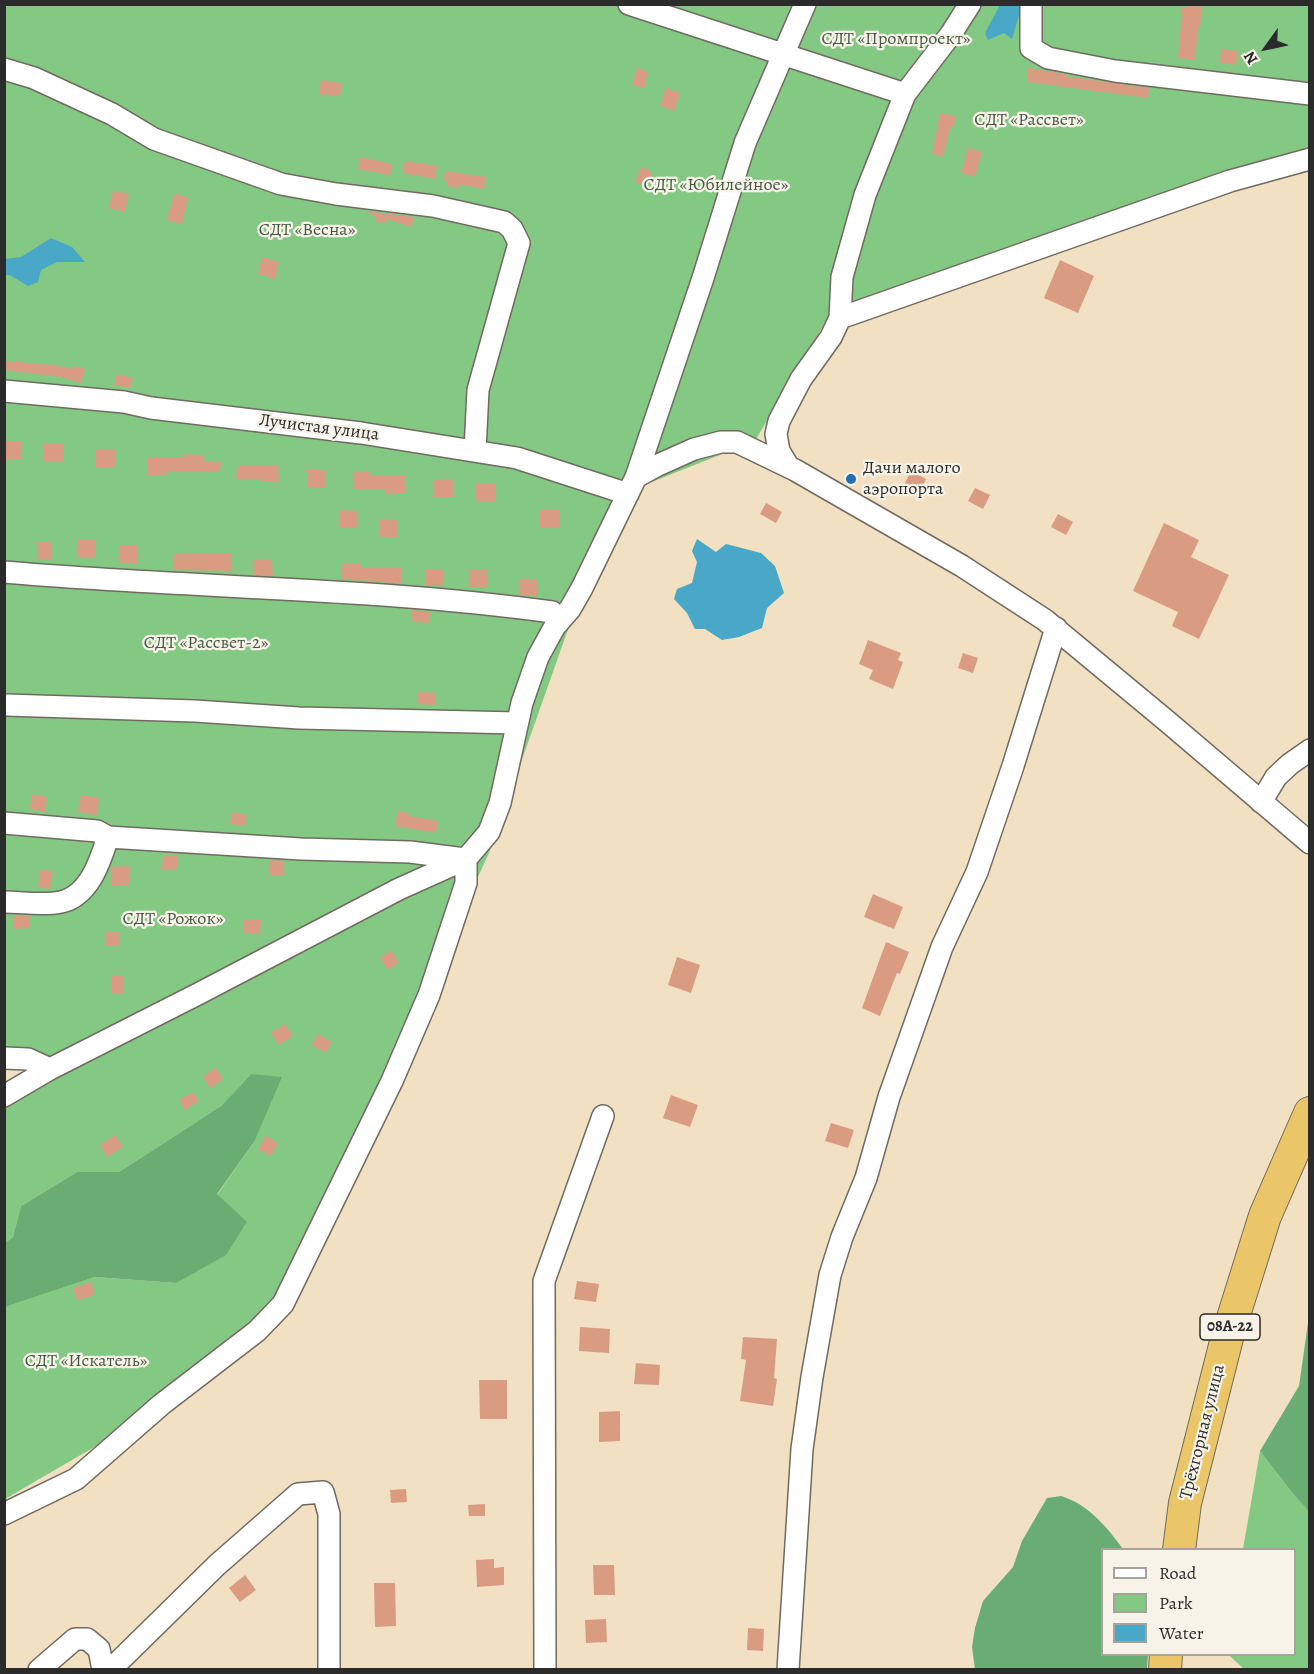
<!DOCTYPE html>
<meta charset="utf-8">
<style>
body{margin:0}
#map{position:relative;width:1314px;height:1674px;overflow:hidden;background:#f1e0c2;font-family:Alegreya,serif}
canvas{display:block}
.frame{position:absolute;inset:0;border:6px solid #2b2b2b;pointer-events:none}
.legend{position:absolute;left:1101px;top:1548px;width:195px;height:108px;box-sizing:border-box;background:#f7f3e8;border:2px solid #a5a39c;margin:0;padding:8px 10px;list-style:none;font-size:18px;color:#2b2b2b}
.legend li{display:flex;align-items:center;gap:12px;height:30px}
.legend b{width:30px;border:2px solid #a5a39c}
.north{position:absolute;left:1236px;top:18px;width:60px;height:60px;-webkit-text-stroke:4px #f7f3e8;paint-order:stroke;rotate:237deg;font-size:16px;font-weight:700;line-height:24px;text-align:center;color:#2b2b2b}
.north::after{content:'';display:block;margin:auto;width:21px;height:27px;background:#2b2b2b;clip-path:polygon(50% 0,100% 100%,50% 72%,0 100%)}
</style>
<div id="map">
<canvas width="1314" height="1674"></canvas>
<div class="frame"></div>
<ul class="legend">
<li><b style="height:8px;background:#fff"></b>Road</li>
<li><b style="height:16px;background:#83c984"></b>Park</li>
<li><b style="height:16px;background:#49a7c8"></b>Water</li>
</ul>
<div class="north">N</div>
</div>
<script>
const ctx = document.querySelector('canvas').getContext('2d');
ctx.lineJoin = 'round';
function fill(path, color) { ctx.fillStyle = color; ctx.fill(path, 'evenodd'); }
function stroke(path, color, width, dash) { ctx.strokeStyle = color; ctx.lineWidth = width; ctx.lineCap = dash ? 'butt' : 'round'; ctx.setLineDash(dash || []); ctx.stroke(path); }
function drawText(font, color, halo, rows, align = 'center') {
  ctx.font = font + ' Alegreya,serif'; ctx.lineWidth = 4.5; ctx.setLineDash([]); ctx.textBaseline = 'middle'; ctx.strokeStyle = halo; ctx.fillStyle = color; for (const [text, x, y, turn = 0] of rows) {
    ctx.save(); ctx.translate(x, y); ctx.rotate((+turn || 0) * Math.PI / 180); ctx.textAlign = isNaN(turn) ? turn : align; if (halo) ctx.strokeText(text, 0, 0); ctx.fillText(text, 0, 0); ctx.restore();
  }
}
fill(new Path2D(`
 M 4,5 L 1310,5 L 1309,149 L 833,309 L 755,441 L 629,491 L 572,618 L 489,853 L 288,1290 L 182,1396 L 5,1499 L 5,1309 L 8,1306 L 95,1277 L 176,1283 L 217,1195 L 254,1142 L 251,1074 L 221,1106 L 119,1172 L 77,1172 L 21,1206 L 13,1237 L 5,1243 L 5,1105 L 62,1067 L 5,1069 Z
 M 1260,1451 L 1290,1490 L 1309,1512 L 1309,1669 L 1244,1669 L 1229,1655 L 1294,1654 L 1294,1550 L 1243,1549 Z`), '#83c984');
fill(new Path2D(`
 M 251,1074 L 282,1077 L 254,1142 L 217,1194 L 247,1222 L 226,1255 L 176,1283 L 95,1277 L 8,1306 L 5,1309 L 5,1243 L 13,1237 L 21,1206 L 77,1172 L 119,1172 L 221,1106 Z
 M 1309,1316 L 1309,1512 L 1290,1490 L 1260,1451 L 1299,1386 Z
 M 1061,1496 C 1088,1504 1107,1527 1123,1549 L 1102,1550 L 1102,1654 L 1148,1655 L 1147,1669 L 975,1669 L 972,1647 L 975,1628 L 983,1601 L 1013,1567 L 1022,1541 L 1047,1498 Z`), '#6aad72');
fill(new Path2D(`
 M 1000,5 L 1022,5 L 1012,39 L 1004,33 L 988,40 L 985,33 Z
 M 51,238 L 72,247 L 85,262 L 57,262 L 41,270 L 38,282 L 28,286 L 10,275 L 5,275 L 5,259 L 21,257 Z
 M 697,539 L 716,552 L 726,544 L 761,553 L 775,566 L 784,593 L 767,608 L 762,628 L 739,637 L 722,640 L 705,629 L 695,629 L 687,613 L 674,599 L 677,589 L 692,583 L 697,562 L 692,551 Z`), '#49a7c8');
fill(new Path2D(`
 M 1188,4 L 1202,5 L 1200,28 L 1198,28 L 1195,60 L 1178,58 L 1182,8 L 1188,8 Z
 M 1221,49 L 1238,51 L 1236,65 L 1220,63 Z
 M 637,68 L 648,71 L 644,88 L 632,85 Z
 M 1028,68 L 1065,74 L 1064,76 L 1149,88 L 1148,98 L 1027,82 Z
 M 321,80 L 342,83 L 340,96 L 319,94 Z
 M 666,88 L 680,93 L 674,111 L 660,106 Z
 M 940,113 L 956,116 L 953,128 L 950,127 L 943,157 L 932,154 Z
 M 968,148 L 982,152 L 975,177 L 961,173 Z
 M 360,157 L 392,164 L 390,175 L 358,169 Z
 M 405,161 L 437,166 L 435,179 L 403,173 Z
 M 641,167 L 652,172 L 646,186 L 635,182 Z
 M 445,171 L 486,177 L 484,189 L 459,184 L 459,188 L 447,186 L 448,181 L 444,180 Z
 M 113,191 L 129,194 L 125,212 L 109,208 Z
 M 174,194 L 188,197 L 182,224 L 167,220 Z
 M 366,211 L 414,217 L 411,227 L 387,219 L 386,223 L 375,221 L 375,215 L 365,212 Z
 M 262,257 L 279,262 L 275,279 L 258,274 Z
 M 1060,260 L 1094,276 L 1078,313 L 1044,298 Z
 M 4,361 L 54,365 L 73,369 L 74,366 L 85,369 L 81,383 L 61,377 L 4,370 Z
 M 117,374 L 133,378 L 130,388 L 114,385 Z
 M 4,441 L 22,441 L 22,459 L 4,459 Z
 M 44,443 L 63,443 L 63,461 L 44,461 Z
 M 96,449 L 115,449 L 115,467 L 96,467 Z
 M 184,454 L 203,455 L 203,461 L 222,461 L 219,472 L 167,472 L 167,475 L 148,475 L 148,457 L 184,457 Z
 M 239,465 L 278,465 L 279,482 L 260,482 L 260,479 L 235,479 Z
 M 307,470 L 326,470 L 326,488 L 307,488 Z
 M 911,471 L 926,479 L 919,493 L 904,485 Z
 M 353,472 L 372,472 L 372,475 L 405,475 L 405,493 L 386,493 L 386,490 L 353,490 Z
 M 434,479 L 453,479 L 453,497 L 434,497 Z
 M 476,483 L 495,483 L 495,501 L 476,501 Z
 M 975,488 L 990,495 L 983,509 L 968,501 Z
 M 766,503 L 782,512 L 776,523 L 760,514 Z
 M 339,510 L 358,511 L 358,528 L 339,528 Z
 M 540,510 L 559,510 L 559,528 L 540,528 Z
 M 1058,514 L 1073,522 L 1066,535 L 1051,527 Z
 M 379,519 L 398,519 L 398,537 L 379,537 Z
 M 1164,523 L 1199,540 L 1191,557 L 1229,575 L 1199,639 L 1172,626 L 1178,612 L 1133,591 Z
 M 77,539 L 96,539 L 96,557 L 77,557 Z
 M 38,542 L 52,542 L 51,560 L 37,559 Z
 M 119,545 L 138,545 L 138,563 L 119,563 Z
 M 212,553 L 231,553 L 231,571 L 174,570 L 174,554 Z
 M 254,559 L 272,559 L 273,576 L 253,575 Z
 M 342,563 L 361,563 L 361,567 L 401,567 L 401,584 L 382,582 L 382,581 L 342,580 Z
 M 426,569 L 444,569 L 444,586 L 426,586 Z
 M 469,570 L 488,570 L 488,588 L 469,588 Z
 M 519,579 L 538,579 L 538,596 L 519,595 Z
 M 412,610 L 430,612 L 429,623 L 412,621 Z
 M 868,640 L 901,653 L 898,660 L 903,662 L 893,689 L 869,679 L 873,670 L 859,664 Z
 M 963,653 L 978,658 L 973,673 L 958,668 Z
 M 417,692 L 436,693 L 435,705 L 417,704 Z
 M 32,794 L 47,797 L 45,812 L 30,809 Z
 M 81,795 L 99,798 L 97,815 L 78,812 Z
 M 398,811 L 409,813 L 408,816 L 438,821 L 436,833 L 395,826 Z
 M 232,812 L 247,815 L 245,826 L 230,824 Z
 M 163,855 L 177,855 L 177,869 L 162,869 Z
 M 270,860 L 284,861 L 284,875 L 269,875 Z
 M 129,866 L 130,885 L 112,886 L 111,867 Z
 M 40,870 L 53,871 L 50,889 L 38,887 Z
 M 873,894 L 903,907 L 894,929 L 864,917 Z
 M 13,916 L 29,916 L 30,928 L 13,929 Z
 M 243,920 L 261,920 L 260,934 L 243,933 Z
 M 106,932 L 120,932 L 119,946 L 106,946 Z
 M 886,942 L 909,952 L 900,974 L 897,973 L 880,1016 L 862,1008 Z
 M 391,950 L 399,962 L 388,970 L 380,958 Z
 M 677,957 L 700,965 L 691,993 L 668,985 Z
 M 111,975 L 123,975 L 123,994 L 111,993 Z
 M 285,1024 L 293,1036 L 279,1045 L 271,1033 Z
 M 318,1034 L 332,1042 L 325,1053 L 312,1045 Z
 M 216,1068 L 223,1079 L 210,1088 L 203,1076 Z
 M 193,1092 L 199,1101 L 185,1110 L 179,1100 Z
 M 671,1095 L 698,1105 L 690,1127 L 663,1118 Z
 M 831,1123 L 854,1130 L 848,1148 L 825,1141 Z
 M 115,1135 L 123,1147 L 107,1157 L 100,1145 Z
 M 266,1136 L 278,1143 L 271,1156 L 258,1149 Z
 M 577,1281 L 599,1284 L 596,1302 L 574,1299 Z
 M 91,1282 L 95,1295 L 77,1300 L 73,1288 Z
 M 580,1327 L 610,1329 L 609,1353 L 579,1351 Z
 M 743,1337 L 777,1339 L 774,1378 L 777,1379 L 773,1406 L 740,1401 L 746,1360 L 741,1359 Z
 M 636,1363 L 660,1365 L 659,1385 L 634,1384 Z
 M 479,1380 L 507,1380 L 507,1419 L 480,1419 Z
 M 620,1411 L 620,1441 L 599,1442 L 599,1412 Z
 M 406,1489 L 407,1502 L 391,1503 L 390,1490 Z
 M 485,1504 L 485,1516 L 469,1516 L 468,1505 Z
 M 494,1559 L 494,1568 L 504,1567 L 504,1585 L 477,1587 L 476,1560 Z
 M 593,1565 L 614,1565 L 615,1595 L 594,1595 Z
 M 245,1575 L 256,1590 L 240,1602 L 229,1588 Z
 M 374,1583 L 395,1583 L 396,1626 L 375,1627 Z
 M 606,1619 L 607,1642 L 586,1643 L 585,1620 Z
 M 748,1628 L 764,1629 L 763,1651 L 747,1650 Z`), '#d99c83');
const minor = new Path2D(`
 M 629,4 L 905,94
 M 1031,4 L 1031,48 L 1048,58 L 1115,71 L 1310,94
 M 4,69 L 34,78 L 112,114 L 154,139 L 281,184 L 336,194 L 433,206 L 504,222 L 512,229 L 519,243 L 478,390 L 475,451
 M 840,318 L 842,277 L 865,195 L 905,94 L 951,34 L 970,4
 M 4,391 L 124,402 L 151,408 L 361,433 L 517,458 L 628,494
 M 788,466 L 779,451 L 776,434 L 779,421 L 801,379 L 831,337 L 840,318 L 1230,181 L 1310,159
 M 636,477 L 703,278 L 745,143 L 805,4
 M 4,572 C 187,588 370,587 552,612 L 558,623
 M 6,705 L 195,711 L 299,718 L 517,723
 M 1261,802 L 1276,777 L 1290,764 L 1310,750
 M 4,823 L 97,831 L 108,837 L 301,849 L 410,852 L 465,859
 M 4,902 C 22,902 44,906 61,902 C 89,896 100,862 108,837
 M 4,1058 L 28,1059 L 50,1069 L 198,994 L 399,889 L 466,859 L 489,832 L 500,803 L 522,703 L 538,657 L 555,626 L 570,609 L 582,588 L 636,477 L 656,466 L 694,449 L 721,442 L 737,442 L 795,470 L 962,566 L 1045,620 L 1168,722 L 1310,843
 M 4,1096 L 50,1069
 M 4,1514 L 76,1479 L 162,1404 L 257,1331 L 283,1304 L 392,1081 L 429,995 L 466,883 L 466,859
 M 39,1670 L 75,1639 L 87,1639 L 99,1649 L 103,1670
 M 110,1670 L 217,1565 L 298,1494 L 323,1492 L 329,1514 L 329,1670
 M 545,1670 L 544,1281 L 603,1116
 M 788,1670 L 802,1449 L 812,1377 L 830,1275 L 842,1237 L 866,1178 L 889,1097 L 942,947 L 977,872 L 1013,766 L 1056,628`);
const highway = new Path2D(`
 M 1179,1550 L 1185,1503 L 1228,1334 L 1265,1216 L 1310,1113
 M 1165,1670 L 1166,1654`);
stroke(minor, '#706a60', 24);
stroke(highway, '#706a60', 34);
stroke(minor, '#fff', 21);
stroke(highway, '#ebc669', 32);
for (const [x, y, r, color] of [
 [851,479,6,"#1f6fb2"]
]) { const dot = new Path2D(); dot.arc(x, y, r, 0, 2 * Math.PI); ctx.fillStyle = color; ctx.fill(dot); stroke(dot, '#f7f3e8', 2); }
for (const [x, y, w] of [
 [1230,1327,60]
]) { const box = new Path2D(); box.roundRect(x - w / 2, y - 13, w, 26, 4.5); ctx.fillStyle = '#f7f3e8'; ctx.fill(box); stroke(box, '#2b2b2b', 1.5); }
drawText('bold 16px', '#2b2b2b', null, [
 ["08А-22",1230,1327]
]);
drawText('18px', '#455a46', '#f7f3e8', [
 ["СДТ «Промпроект»",896,40],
 ["СДТ «Рассвет»",1029,121],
 ["СДТ «Юбилейное»",716,186],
 ["СДТ «Весна»",307,231],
 ["СДТ «Рассвет-2»",206,644],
 ["СДТ «Рожок»",173,920],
 ["СДТ «Искатель»",86,1362]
]);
drawText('18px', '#2b2b2b', '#f7f3e8', [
 ["Лучистая улица",319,428,7],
 ["Трёхгорная улица",1203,1432,-76]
]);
drawText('18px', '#2b2b2b', '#f7f3e8', [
 ["Дачи малого",863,469],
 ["аэропорта",863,490]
], 'left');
</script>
